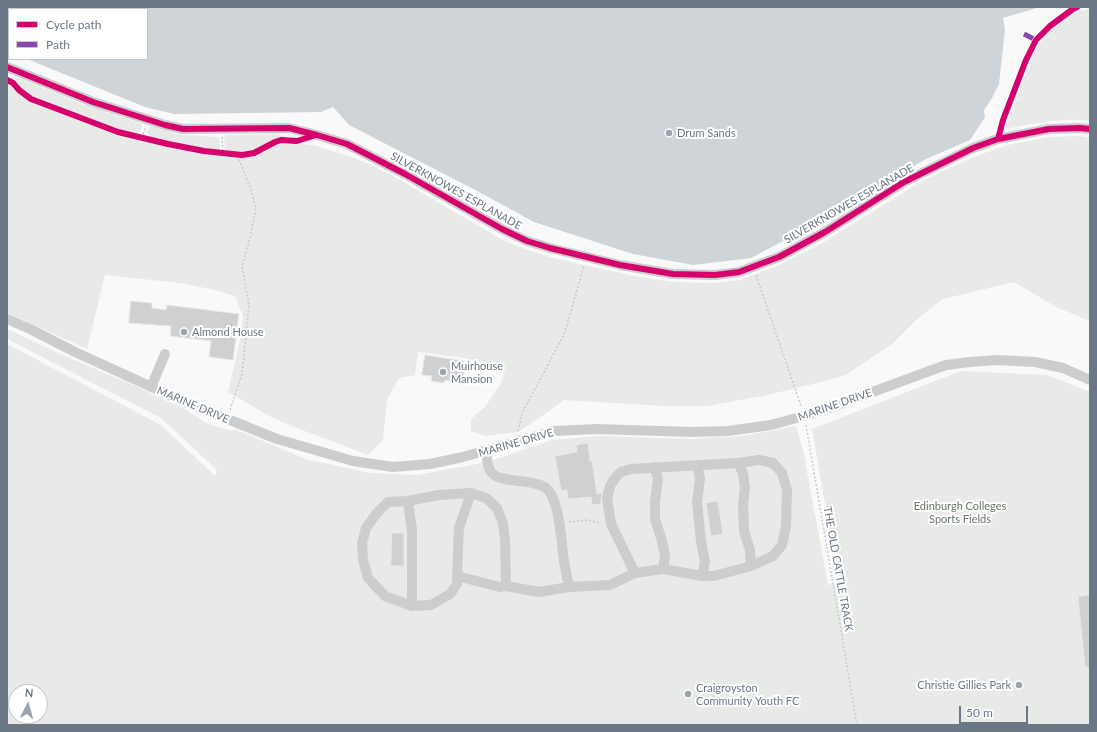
<!DOCTYPE html>
<style>
body{margin:0}
#map{position:relative;width:1097px;height:732px;overflow:hidden;background:#f9f9f9;font-family:Lato,sans-serif}
canvas{display:block}
.frame{position:absolute;inset:0;border:8px solid #6b7786;pointer-events:none}
.legend{position:absolute;left:8px;top:8px;width:140px;height:52px;box-sizing:border-box;background:#fff;border:1px solid #c4c9cf;margin:0;padding:5px 7px;list-style:none;font-size:12px;color:#6b7786}
.legend li{display:flex;align-items:center;gap:8px;height:20px}
.legend b{width:20px;border:1px solid #c4c9cf}
.north{position:absolute;left:8px;top:684px;width:40px;height:40px;box-sizing:border-box;background:#fff;border:1px solid #c4c9cf;border-radius:50%;rotate:6deg;font-size:11px;font-weight:700;line-height:16px;text-align:center;color:#6b7786}
.north::after{content:'';display:block;margin:auto;width:14px;height:18px;background:#9da4ae;clip-path:polygon(50% 0,100% 100%,50% 72%,0 100%)}
.scale{position:absolute;left:959px;top:706px;width:69px;height:18px;box-sizing:border-box;border:2px solid #6b7786;border-top:0;padding-left:5px;font-size:12px;line-height:14px;white-space:nowrap;color:#6b7786;-webkit-text-stroke:3px #fff;paint-order:stroke}
</style>
<div id="map">
<canvas width="1097" height="732"></canvas>
<div class="frame"></div>
<ul class="legend">
<li><b style="height:5px;background:#d6006c"></b>Cycle path</li>
<li><b style="height:5px;background:#8e44ad"></b>Path</li>
</ul>
<div class="north">N</div>
<div class="scale">50 m</div>
</div>
<script>
const ctx = document.querySelector('canvas').getContext('2d');
ctx.lineJoin = 'round';
function fill(path, color) { ctx.fillStyle = color; ctx.fill(path, 'evenodd'); }
function stroke(path, color, width, dash) { ctx.strokeStyle = color; ctx.lineWidth = width; ctx.lineCap = dash ? 'butt' : 'round'; ctx.setLineDash(dash || []); ctx.stroke(path); }
function drawText(font, color, halo, rows, align = 'center') {
  ctx.font = font + ' Lato,sans-serif'; ctx.lineWidth = 4; ctx.setLineDash([]); ctx.textBaseline = 'middle'; ctx.strokeStyle = halo; ctx.fillStyle = color; for (const [text, x, y, turn = 0] of rows) {
    ctx.save(); ctx.translate(x, y); ctx.rotate((+turn || 0) * Math.PI / 180); ctx.textAlign = isNaN(turn) ? turn : align; if (halo) ctx.strokeText(text, 0, 0); ctx.fillText(text, 0, 0); ctx.restore();
  }
}
fill(new Path2D(`
 M 1090,8 L 1090,121 C 1062,117 1033,124 1005,129 L 1032,58 L 1040,42 L 1053,29 L 1073,14 Z
 M 16,78 L 21,79 L 76,102 L 139,123 L 142,125 L 142,128 L 139,133 L 134,133 L 118,129 L 33,97 L 21,89 L 15,80 Z
 M 7,84 L 29,101 L 79,121 L 117,134 L 167,146 L 204,153 L 242,156 L 255,154 L 276,144 L 282,142 L 297,143 L 316,146 L 351,157 L 367,163 L 395,177 L 501,239 L 522,248 L 553,258 L 634,276 L 673,282 L 713,283 L 740,280 L 775,267 L 819,245 L 922,181 L 976,156 L 1008,145 L 1050,137 L 1079,136 L 1090,138 L 1090,321 L 1056,307 L 1014,282 L 943,299 L 917,319 L 892,344 L 846,375 L 813,384 L 763,396 L 707,406 L 664,406 L 564,400 L 542,416 L 518,432 L 485,436 L 471,431 L 471,419 L 485,407 L 501,383 L 505,369 L 464,358 L 418,352 L 415,375 L 399,378 L 387,400 L 383,440 L 368,455 L 297,428 L 271,417 L 228,392 L 241,336 L 243,316 L 235,296 L 215,290 L 180,283 L 105,275 L 87,349 L 7,313 Z
 M 152,126 L 175,134 L 186,135 L 218,137 L 219,138 L 220,149 L 218,151 L 205,150 L 151,137 C 147,134 147,132 148,128 Z
 M 275,134 L 288,137 L 288,138 L 273,141 L 254,151 L 242,153 L 228,152 L 226,150 L 225,147 L 224,136 L 226,135 Z
 M 7,329 L 60,354 L 136,386 L 160,398 L 183,408 L 208,424 L 232,431 L 234,429 L 273,445 L 305,459 L 370,473 L 417,475 L 488,462 L 552,440 L 598,436 L 692,439 L 743,436 L 796,426 L 803,450 L 828,585 L 839,583 L 812,429 L 961,371 L 1047,375 L 1090,392 L 1090,725 L 7,725 L 7,344 L 161,425 L 215,476 L 217,470 L 161,418 L 9,340 L 7,338 ZM 16,692 L 40,692 L 40,716 L 16,716 Z`), '#e7eae6');
fill(new Path2D(`
 M 7,7 L 1040,7 L 1003,18 L 1005,29 L 999,84 L 992,98 L 984,110 L 985,117 L 970,140 L 924,160 L 830,216 L 751,258 L 693,265 L 633,254 L 534,222 L 481,193 L 349,125 L 333,107 L 321,112 L 174,114 L 145,107 L 27,59 L 147,59 L 147,9 L 9,9 L 9,53 L 7,52 Z`), '#ced4d7');
const building = new Path2D(`
 M 131,301 L 152,303 L 152,308 L 166,310 L 167,305 L 239,314 L 233,360 L 209,357 L 211,341 L 170,336 L 171,326 L 129,323 Z
 M 425,355 L 464,361 L 463,369 L 465,369 L 463,378 L 462,377 L 461,383 L 445,380 L 444,383 L 431,381 L 432,376 L 422,375 Z
 M 588,443 L 590,461 L 592,461 L 597,494 L 602,493 L 601,499 L 601,504 L 592,505 L 591,497 L 568,499 L 567,490 L 561,491 L 555,456 L 577,452 L 576,445 Z
 M 718,501 L 723,534 L 711,536 L 706,503 Z
 M 392,533 L 404,533 L 404,566 L 391,566 Z
 M 1090,595 L 1090,667 L 1085,667 L 1078,597 Z`);
fill(building, '#cfd0d2');
stroke(building, '#e8e8e8', 1);
stroke(new Path2D(`
 M 7,80 L 13,83 L 19,90 L 31,99 L 118,132 L 168,144 L 204,151 L 242,155 L 254,153 L 275,142 L 281,140 L 298,140
 M 222,137 L 223,153
 M 142,138 L 145,128
 M 756,275 L 801,406
 M 230,410 L 242,374 L 249,305 L 242,266 L 250,238 L 256,208 L 251,190 L 237,154
 M 806,425 L 857,725
 M 518,431 L 523,411 L 564,335 L 584,266
 M 569,522 L 586,520 L 601,523`), '#c9cacc', 1.5, [2, 2]);
stroke(new Path2D(`
 M 7,67 L 93,102 L 165,125 L 183,129 L 289,128 L 317,135 L 347,144 L 405,174 L 502,229 L 527,241 L 550,248 L 620,265 L 673,274 L 715,275 L 739,272 L 779,257 L 825,232 L 904,182 L 973,148 L 998,139 L 1049,129 L 1080,128 L 1090,129
 M 7,319 L 30,329 L 75,352 L 178,399 L 277,439 L 353,461 L 393,467 L 430,464 L 463,457 L 553,431 L 597,429 L 691,432 L 728,431 L 771,425 L 804,416 L 832,407 L 924,373 L 946,365 L 970,362 L 997,360 L 1035,362 L 1063,368 L 1090,380
 M 151,387 L 165,354
 M 486,451 C 487,458 487,467 491,472 C 501,485 538,477 549,491 C 559,505 561,536 563,553 C 564,565 567,576 569,587
 M 738,463 L 743,473 L 745,488 L 743,504 L 744,531 L 750,550 L 751,566
 M 697,466 L 700,478 L 697,502 L 701,541 L 705,562 L 702,576
 M 654,467 L 658,478 L 655,502 L 655,519 L 662,541 L 665,556 L 663,569
 M 408,501 L 412,530 L 412,606
 M 457,576 L 459,528 L 471,493
 M 506,586 L 505,540 L 503,523 L 497,508 L 486,498 L 471,493 L 439,495 L 408,501 L 388,502 L 377,513 L 366,528 L 362,543 L 363,560 L 368,578 L 385,596 L 412,606 L 431,605 L 450,594 L 457,584 L 457,576 L 500,587 L 506,586 L 539,592 L 569,587 L 610,585 L 635,573 L 663,569 L 702,576 L 714,576 L 751,566 L 773,556 L 782,545 L 786,527 L 787,490 L 782,473 L 773,463 L 759,460 L 738,463 L 631,469 L 621,472 L 615,478 L 610,486 L 607,498 L 611,524 L 635,573`), '#cccdce', 10);
stroke(new Path2D(`
 M 1024,34 L 1036,40`), '#8e44ad', 5, [10, 5]);
stroke(new Path2D(`
 M 7,67 L 93,102 L 165,125 L 183,129 L 289,128 L 317,135 L 347,144 L 405,174 L 502,229 L 527,241 L 550,248 L 620,265 L 673,274 L 715,275 L 739,272 L 779,257 L 825,232 L 904,182 L 973,148 L 998,139 L 1049,129 L 1080,128 L 1090,129
 M 7,80 L 13,83 L 19,90 L 31,99 L 118,132 L 168,144 L 204,151 L 242,155 L 254,153 L 275,142 L 281,140 L 297,141 L 316,135
 M 998,139 L 1003,120 L 1026,60 L 1036,40 L 1050,26 L 1073,9 L 1077,7`), '#d6006c', 6);
for (const [x, y, r, color] of [
 [669,133,4,"#9da4ae"],
 [184,332,4,"#9da4ae"],
 [443,372,4,"#9da4ae"],
 [1019,685,4,"#9da4ae"],
 [688,694,4,"#9da4ae"]
]) { const dot = new Path2D(); dot.arc(x, y, r, 0, 2 * Math.PI); ctx.fillStyle = color; ctx.fill(dot); stroke(dot, '#fff', 1.5); }
drawText('11px', '#6b7786', '#fff', [
 ["Drum Sands",677,133],
 ["Almond House",192,332],
 ["Muirhouse",451,366],
 ["Mansion",451,379],
 ["Christie Gillies Park",1011,685,"right"],
 ["Craigroyston",696,688],
 ["Community Youth FC",696,701]
], 'left');
drawText('11px', '#6b7786', '#fff', [
 ["SILVERKNOWES ESPLANADE",456,191,29],
 ["SILVERKNOWES ESPLANADE",849,204,-30],
 ["MARINE DRIVE",193,405,23],
 ["MARINE DRIVE",835,405,-19],
 ["MARINE DRIVE",516,443,-16],
 ["THE OLD CATTLE TRACK",838,569,80]
]);
drawText('11px', '#667966', '#fff', [
 ["Edinburgh Colleges",960,506],
 ["Sports Fields",960,519]
]);
</script>
